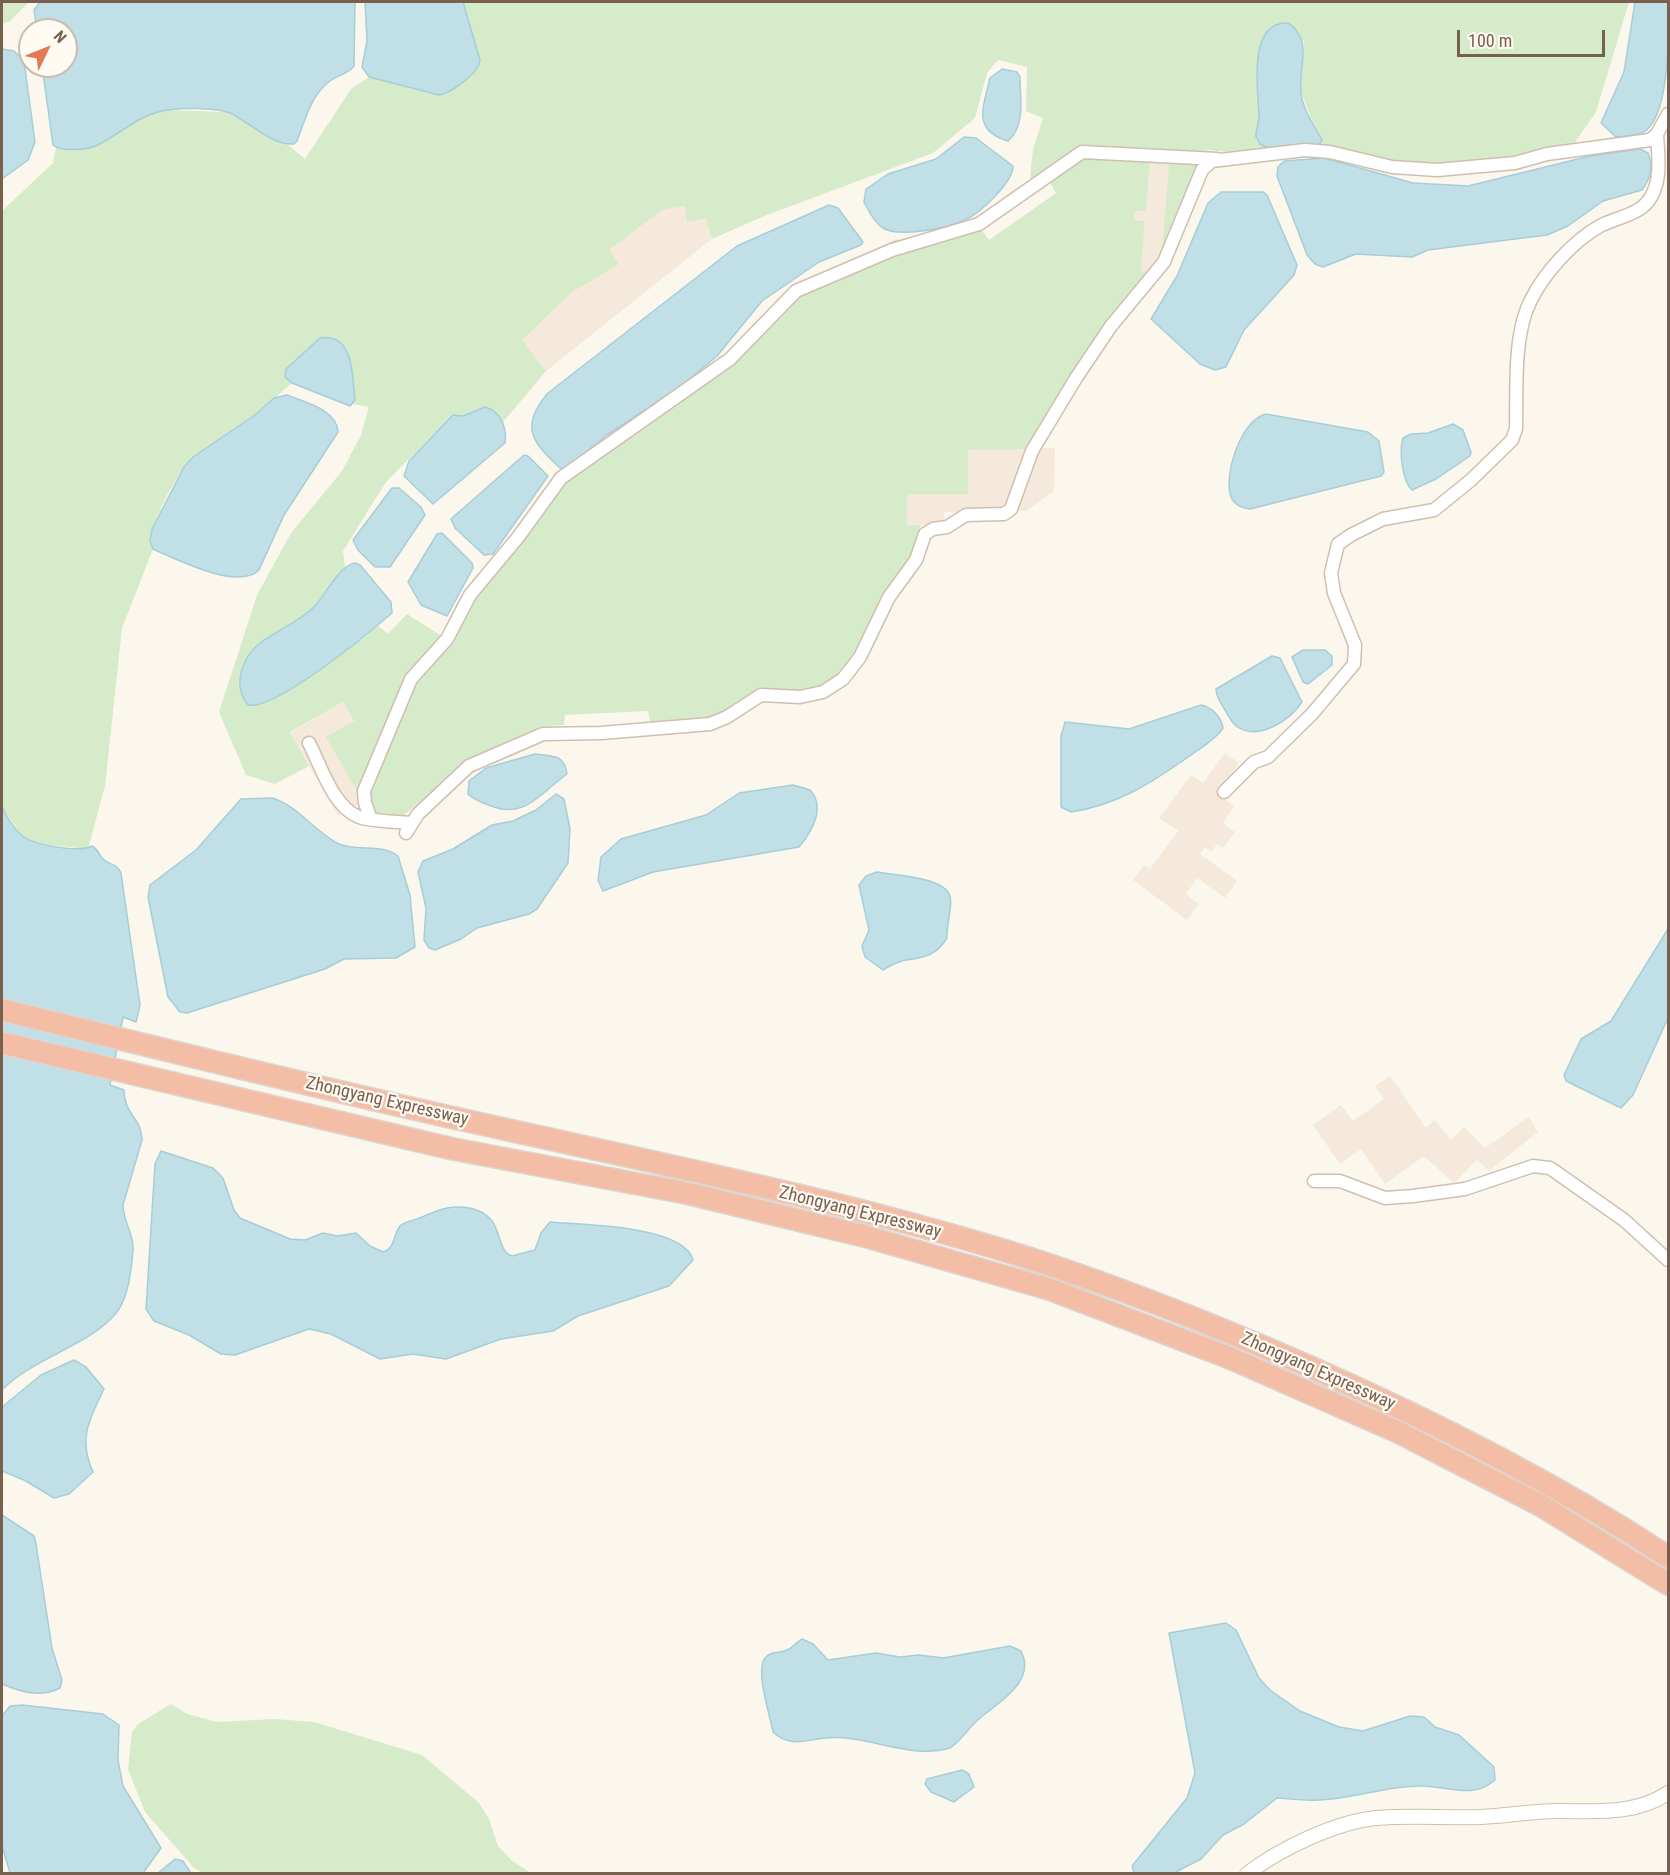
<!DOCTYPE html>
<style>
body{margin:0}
#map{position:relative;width:1670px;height:1875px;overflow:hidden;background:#fcf7ec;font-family:"Roboto Condensed",sans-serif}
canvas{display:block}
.frame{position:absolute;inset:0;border:3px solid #785f4e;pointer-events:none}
.north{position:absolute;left:18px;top:18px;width:60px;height:60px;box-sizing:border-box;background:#fffaf2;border:2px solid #c9bcb0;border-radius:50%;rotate:47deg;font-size:16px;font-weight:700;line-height:24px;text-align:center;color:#785f4e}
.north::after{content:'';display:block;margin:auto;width:21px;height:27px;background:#e27a55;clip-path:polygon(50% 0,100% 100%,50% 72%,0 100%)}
.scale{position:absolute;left:1457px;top:30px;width:148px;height:27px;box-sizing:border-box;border:3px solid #785f4e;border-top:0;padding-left:8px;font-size:18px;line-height:21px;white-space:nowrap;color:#785f4e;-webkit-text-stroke:4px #fffaf2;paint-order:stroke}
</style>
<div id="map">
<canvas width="1670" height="1875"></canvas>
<div class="frame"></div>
<div class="north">N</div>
<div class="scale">100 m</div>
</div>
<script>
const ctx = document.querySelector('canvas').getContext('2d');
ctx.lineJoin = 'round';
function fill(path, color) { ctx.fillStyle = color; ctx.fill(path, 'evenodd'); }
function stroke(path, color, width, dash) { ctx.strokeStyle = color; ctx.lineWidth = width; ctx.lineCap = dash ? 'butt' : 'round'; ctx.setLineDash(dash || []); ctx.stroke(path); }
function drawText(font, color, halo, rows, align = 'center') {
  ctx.font = font + ' "Roboto Condensed",sans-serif'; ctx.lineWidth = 4.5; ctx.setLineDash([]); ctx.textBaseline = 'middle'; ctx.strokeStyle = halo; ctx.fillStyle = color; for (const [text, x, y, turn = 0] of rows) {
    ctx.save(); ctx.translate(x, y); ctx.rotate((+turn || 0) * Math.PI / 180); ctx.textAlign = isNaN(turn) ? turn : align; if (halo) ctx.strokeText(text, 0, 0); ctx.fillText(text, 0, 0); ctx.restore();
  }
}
fill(new Path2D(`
 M 1150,162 L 1169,164 L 1161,261 L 1151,272 L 1141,271 L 1145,221 L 1134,220 L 1135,210 L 1146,211 Z
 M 685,206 L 706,218 L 712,239 L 546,371 L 521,340 L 571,293 L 618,264 L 609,250 L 662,210 Z
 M 1055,448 L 1054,491 L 1026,511 L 944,512 L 943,525 L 907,525 L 907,494 L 968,493 L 967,449 Z
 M 343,702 L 354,721 L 327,737 L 363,801 L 338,816 L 290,733 Z
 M 1225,753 L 1239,763 L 1217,793 L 1234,806 L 1223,823 L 1235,832 L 1223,848 L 1217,844 L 1211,852 L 1205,847 L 1200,854 L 1237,881 L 1225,898 L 1197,878 L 1186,894 L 1199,904 L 1187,920 L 1133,880 L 1144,865 L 1150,869 L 1178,831 L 1159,818 L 1191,775 L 1203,783 Z
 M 1390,1076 L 1426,1128 L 1435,1120 L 1451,1140 L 1464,1127 L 1485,1148 L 1529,1117 L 1538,1132 L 1489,1171 L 1477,1160 L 1454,1183 L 1424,1156 L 1385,1184 L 1361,1149 L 1340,1164 L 1313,1125 L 1341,1105 L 1353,1121 L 1384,1099 L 1375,1086 Z`), '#f4e9da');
fill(new Path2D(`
 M 2,2 L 29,2 L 9,22 L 2,23 Z
 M 463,2 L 1629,2 L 1596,112 L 1573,145 C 1487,167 1406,174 1321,143 L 1301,92 L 1304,43 L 1298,30 L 1277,25 C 1249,47 1258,83 1259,114 C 1259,121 1255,130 1257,137 C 1260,144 1264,146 1270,149 L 1240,153 L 1207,150 L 1195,171 L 1161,261 L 1169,164 L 1150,162 L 1146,211 L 1135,211 L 1134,220 L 1145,221 L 1141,271 L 1151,272 L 1028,449 L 968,450 L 968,494 L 907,494 L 907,525 L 921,525 L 908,569 L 865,641 L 844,672 L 826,686 L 807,691 L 771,690 L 725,713 L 705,719 L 651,724 L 648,711 L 565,715 L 564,725 L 551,726 L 470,759 L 402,817 L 374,815 L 363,801 L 326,737 L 354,721 L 343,702 L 290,732 L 309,766 L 275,784 L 246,775 L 219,712 L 257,595 L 291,533 L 342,471 L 361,435 L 369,407 L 353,404 L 349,354 L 345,347 L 285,377 L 292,383 L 255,415 L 192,457 C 178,473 145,528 153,549 L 122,628 L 105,786 L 88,849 L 40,844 L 23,837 L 2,807 L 2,211 L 53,163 L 56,148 C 98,159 128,118 166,110 L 226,112 L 287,144 L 305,159 L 351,89 L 369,77 L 439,95 L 480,60 ZM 998,60 L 1027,67 L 1026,111 L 1043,118 L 1033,149 L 1030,179 L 1049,181 L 1056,193 L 989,240 L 982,230 L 905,249 L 897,239 L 793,286 L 727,358 L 564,482 L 491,573 L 451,642 L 407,614 L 388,634 L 378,626 L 360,641 L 241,695 C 231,644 283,634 313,608 C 326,597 335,581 345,568 L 343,551 L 386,482 L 453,415 L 463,416 L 485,407 L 497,414 L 503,422 L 546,371 L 522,340 L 571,293 L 619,264 L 609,250 L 662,210 L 685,206 L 687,222 L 706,218 L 712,239 L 762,217 L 933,153 L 975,118 L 987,73 Z
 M 171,1704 L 187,1714 L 217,1722 L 275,1719 L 314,1722 L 422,1755 L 479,1803 L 489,1819 L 498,1846 L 511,1860 L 531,1873 L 203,1873 L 194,1868 L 145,1812 L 128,1769 L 132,1732 L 138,1724 Z`), '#d6ebc9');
const water = new Path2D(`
 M 40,2 L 355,2 L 354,66 C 348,74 338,75 330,81 C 311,95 305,120 297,141 L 294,144 C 273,146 250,123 232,114 C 218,107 174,107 158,112 C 136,118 118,135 98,145 C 89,150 60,152 53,145 L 42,66 L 66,66 L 66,30 L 37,30 L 34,10 Z
 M 365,2 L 463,2 L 480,60 C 479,73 451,93 439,95 L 369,77 L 362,67 L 367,41 Z
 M 1635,2 L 1668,2 C 1669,36 1670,114 1644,132 C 1635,136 1626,136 1616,137 L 1601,123 L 1624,72 Z
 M 1288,23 C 1314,40 1298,67 1301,93 C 1303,109 1314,126 1322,140 L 1319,145 L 1293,145 L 1270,149 L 1260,144 L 1256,137 C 1256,129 1259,122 1259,114 C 1258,91 1247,21 1288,23 Z
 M 2,49 L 14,51 L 24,61 L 35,142 L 28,160 L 2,179 Z
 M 1002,69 L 1017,72 L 1020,77 C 1020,99 1026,125 1008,141 C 971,130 984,106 990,78 Z
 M 964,137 L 976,138 L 1013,166 C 1013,183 980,213 965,220 C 949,228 899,238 883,228 C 875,223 868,210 864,202 L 866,189 L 888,174 L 936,159 Z
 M 1640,149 L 1648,153 C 1654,166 1651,178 1642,190 L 1603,201 L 1568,226 L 1547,235 L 1428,250 L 1412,257 L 1356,254 L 1323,267 L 1315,264 L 1307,255 L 1277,176 L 1278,167 L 1284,161 L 1324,158 L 1413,183 L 1468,186 L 1590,156 Z
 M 1221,192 L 1263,192 L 1267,195 L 1297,265 L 1294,275 L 1244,330 L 1226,367 L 1215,370 L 1200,364 L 1151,319 L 1177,276 L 1208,203 Z
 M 829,205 L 838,208 L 863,242 L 861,245 L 819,262 L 762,301 L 717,356 L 683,385 L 607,435 L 568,467 L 561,469 C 532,442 519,427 548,393 L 737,246 Z
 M 320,338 C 355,333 352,377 355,400 L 350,406 L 292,383 L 285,377 L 286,369 Z
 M 287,395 C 304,402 337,409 338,432 L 284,515 L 259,570 C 238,591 176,559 153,549 L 150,541 L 152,529 L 184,467 L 193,457 L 255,415 L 274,398 Z
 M 485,407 C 501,411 507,428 505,443 L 433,504 L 404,476 L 409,461 L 453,415 L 463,416 Z
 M 1266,414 L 1368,432 L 1379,441 L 1384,472 L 1381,476 L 1250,509 C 1243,508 1234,505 1231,497 C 1223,476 1241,419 1266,414 Z
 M 1453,424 L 1463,430 L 1471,452 L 1470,456 L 1436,479 L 1412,490 C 1402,481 1399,450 1403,438 L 1411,434 L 1428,433 Z
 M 524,455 L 528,456 L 548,476 L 493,554 L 484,555 L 455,528 L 451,519 Z
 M 392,488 L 399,488 L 421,507 L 425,515 L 390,567 L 375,567 L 358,550 L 353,540 Z
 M 442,533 L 472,563 L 473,568 L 447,616 L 421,605 L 408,582 L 437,534 Z
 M 355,563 L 360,565 L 391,602 L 392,613 C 369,633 275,711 248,705 C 241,697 239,689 240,679 C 245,636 288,633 314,607 C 326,595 338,566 355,563 Z
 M 1303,650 L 1325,650 L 1332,656 L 1332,665 L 1308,684 L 1303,682 L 1292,657 Z
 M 1272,656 L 1280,658 L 1302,702 C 1290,720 1258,742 1236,726 C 1231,722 1228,715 1225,710 C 1221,703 1216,697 1216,689 Z
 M 1201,705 C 1212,707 1222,718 1223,728 C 1216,739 1202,747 1191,755 C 1153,782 1118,805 1071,812 L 1061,807 L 1061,736 L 1065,722 L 1129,729 Z
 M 535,754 C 552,756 565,754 567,774 C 542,792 526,818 494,807 C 485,804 475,801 468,794 L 469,781 L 486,768 Z
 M 793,785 L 810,790 C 826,807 812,832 799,847 L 653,872 L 603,891 L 598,880 L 601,857 L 621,839 L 706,815 L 739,793 Z
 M 556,794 L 564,799 L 570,829 L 568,863 L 537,909 L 529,914 L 477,928 L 461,939 L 435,950 L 429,948 L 424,940 L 426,908 L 418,872 L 423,861 L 453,849 L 492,825 L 513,821 L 536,810 Z
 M 272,798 C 299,806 314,832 339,844 C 358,852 382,843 398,856 L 410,895 L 415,947 L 396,958 L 344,959 L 325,969 L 187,1013 L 180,1012 L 168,997 L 148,897 L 150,885 L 196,850 L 241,799 Z
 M 2,807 C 7,817 14,830 24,837 C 35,845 80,853 92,846 C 98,849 98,853 102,858 C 108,865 117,863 121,873 L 140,1005 L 136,1022 L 123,1017 L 110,1085 L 124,1090 C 124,1115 142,1118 142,1140 L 123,1205 C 123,1222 134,1233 133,1250 C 132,1268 128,1298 117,1312 C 91,1345 33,1358 2,1390 Z
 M 877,872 C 894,875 944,877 950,896 C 953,905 946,926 947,938 C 937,955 924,958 906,960 C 898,961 890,966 883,970 L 865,957 L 862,946 L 869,930 L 859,885 L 866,876 Z
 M 1668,929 L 1668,1018 L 1633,1095 L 1621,1108 L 1566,1081 L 1564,1075 L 1581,1039 L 1611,1021 Z
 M 161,1151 L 213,1168 L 223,1178 L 234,1210 L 240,1218 L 290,1239 L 305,1240 L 323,1233 L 337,1236 L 356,1233 L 370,1246 L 383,1252 C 395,1249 393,1235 400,1226 C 404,1222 411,1221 417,1219 C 435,1212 448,1204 469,1208 C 507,1215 493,1250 512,1256 L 535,1250 L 541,1233 L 550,1222 C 581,1225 684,1225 693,1260 L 669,1286 L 578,1316 L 553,1331 L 501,1339 L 446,1359 L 413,1354 L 380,1359 L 331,1334 L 309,1329 L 235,1355 L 221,1354 L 189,1335 L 154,1321 L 146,1309 L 155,1164 Z
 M 74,1360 L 86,1367 L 104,1389 C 89,1420 78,1438 93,1472 L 69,1494 L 54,1498 L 24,1480 L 2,1471 L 2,1407 L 41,1375 Z
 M 2,1515 L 34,1536 L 36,1544 L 52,1648 L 62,1680 L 60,1688 C 41,1698 21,1692 2,1684 Z
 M 1226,1623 L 1236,1630 L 1259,1678 L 1270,1690 L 1300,1711 L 1339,1727 L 1363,1731 L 1410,1716 L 1424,1717 L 1435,1727 L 1459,1735 L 1494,1767 L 1495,1780 C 1474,1799 1449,1787 1424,1786 C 1388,1785 1354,1799 1319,1800 C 1305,1801 1291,1799 1277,1798 L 1244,1824 L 1223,1835 L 1201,1859 L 1174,1873 L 1134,1873 L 1132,1866 L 1187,1798 L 1195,1773 L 1169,1633 Z
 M 802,1639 L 813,1644 L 828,1660 L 876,1653 L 900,1657 L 919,1655 L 943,1658 L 1010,1646 L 1021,1651 C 1037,1682 997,1703 980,1718 C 969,1727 962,1740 950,1748 C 908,1760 868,1734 825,1738 C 805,1740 790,1748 773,1732 C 770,1716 755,1670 765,1658 C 772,1650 780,1654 787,1650 C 793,1648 796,1642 802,1639 Z
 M 22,1705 L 103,1714 L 119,1725 L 118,1760 L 123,1786 L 161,1848 L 143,1873 L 10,1873 L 2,1846 L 2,1716 L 10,1706 Z
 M 962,1770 L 969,1774 L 974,1787 L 954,1802 L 931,1792 L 925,1784 L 927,1779 Z
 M 175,1859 L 183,1861 L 191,1873 L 158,1873 Z`);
fill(water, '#c0dfe6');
stroke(water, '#a6ced8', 1.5);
const minor = new Path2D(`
 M 309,743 C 321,766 333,807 359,817 C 374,822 394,821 410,823
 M 1224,792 L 1254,762 L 1268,757 L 1312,714 L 1354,664 L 1355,645 L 1334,593 L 1331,573 L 1338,544 L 1351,535 L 1383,519 L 1434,510 L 1471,480 L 1512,440 L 1516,429 C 1517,392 1513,336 1530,302 C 1543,274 1573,241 1600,226 C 1617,217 1641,215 1651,197 C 1662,178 1658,155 1657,134
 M 371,819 L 365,803 L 364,791 L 411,679 L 447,639 L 470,595 L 519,536 L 561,478 L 730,359 L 796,291 L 892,250 L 979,224 L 1082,152 L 1217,159
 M 406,833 L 418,814 L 469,766 L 543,734 L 601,733 L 710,724 L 727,717 L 761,695 L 800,697 L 823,692 L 843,679 L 860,657 L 889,597 L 916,560 L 925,534 L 933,529 L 947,527 L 966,515 L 1004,514 L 1011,509 L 1032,451 L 1076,378 L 1111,326 L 1164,262 L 1202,170 L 1212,161 L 1305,150 L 1330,152 L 1392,167 L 1437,170 L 1515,163 L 1547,154 L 1650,140 L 1657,134 L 1668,114
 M 1314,1181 L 1340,1181 L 1385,1198 L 1413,1196 L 1465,1189 L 1533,1166 L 1550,1168 L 1624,1220 L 1668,1260`);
const tertiary = new Path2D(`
 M 1247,1874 C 1279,1849 1336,1822 1376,1818 C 1410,1815 1446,1818 1481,1817 C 1507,1816 1532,1811 1558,1811 C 1597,1811 1635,1815 1668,1793`);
const motorway = new Path2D(`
 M 2,1010 C 154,1047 306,1085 459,1119 C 646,1161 835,1198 1019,1255 C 1117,1286 1214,1325 1308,1366 C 1433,1421 1554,1482 1668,1557
 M 2,1043 L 453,1149 L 686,1193 L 864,1236 L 1049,1289 L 1230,1358 L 1398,1432 L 1540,1505 L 1668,1584`);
stroke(minor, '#cfbfb0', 15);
stroke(tertiary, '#cfbfb0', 16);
stroke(motorway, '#dcd5d1', 24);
stroke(minor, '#fff', 12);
stroke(tertiary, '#fff', 14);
stroke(motorway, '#f4bda5', 21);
drawText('18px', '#785f4e', '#fffaf2', [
 ["Zhongyang Expressway",387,1102,13],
 ["Zhongyang Expressway",860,1213,14],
 ["Zhongyang Expressway",1318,1372,24]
]);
</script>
